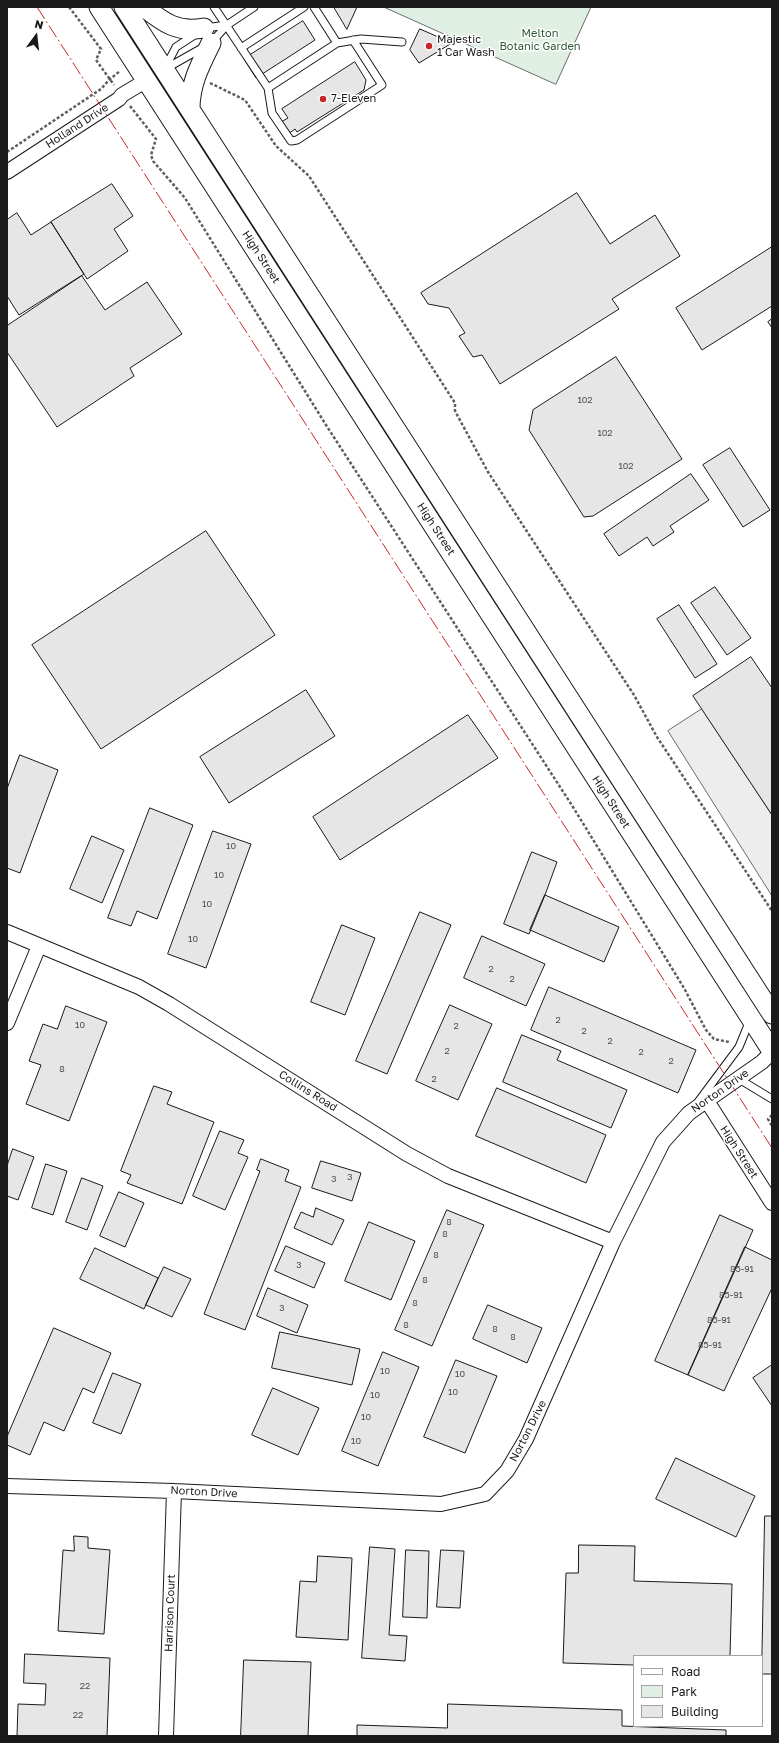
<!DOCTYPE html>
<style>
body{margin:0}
#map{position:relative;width:779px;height:1743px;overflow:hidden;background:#fff;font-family:"Golos Text",sans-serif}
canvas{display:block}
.frame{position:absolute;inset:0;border:8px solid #1a1a1a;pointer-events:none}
.legend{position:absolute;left:633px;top:1655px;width:130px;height:72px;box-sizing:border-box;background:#fff;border:1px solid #a3a3a3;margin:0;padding:5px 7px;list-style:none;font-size:12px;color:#1a1a1a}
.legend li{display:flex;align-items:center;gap:8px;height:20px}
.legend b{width:20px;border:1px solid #a3a3a3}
.north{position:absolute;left:16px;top:16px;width:40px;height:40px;-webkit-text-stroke:3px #fff;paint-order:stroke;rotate:15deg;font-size:11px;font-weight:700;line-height:16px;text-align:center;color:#1a1a1a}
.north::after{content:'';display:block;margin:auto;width:14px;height:18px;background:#1a1a1a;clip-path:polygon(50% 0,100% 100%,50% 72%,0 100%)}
</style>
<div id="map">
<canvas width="779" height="1743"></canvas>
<div class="frame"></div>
<ul class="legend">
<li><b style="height:5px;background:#fff"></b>Road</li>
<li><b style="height:11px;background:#e0efe3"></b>Park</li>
<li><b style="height:11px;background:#e6e6e6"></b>Building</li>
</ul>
<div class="north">N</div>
</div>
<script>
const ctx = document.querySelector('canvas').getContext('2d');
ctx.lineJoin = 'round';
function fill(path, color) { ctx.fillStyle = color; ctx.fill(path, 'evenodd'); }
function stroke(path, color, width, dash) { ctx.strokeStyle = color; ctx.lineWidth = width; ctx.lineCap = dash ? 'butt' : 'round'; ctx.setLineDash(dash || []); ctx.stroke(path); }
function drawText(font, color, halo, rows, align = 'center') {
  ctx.font = font + ' "Golos Text",sans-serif'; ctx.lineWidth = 3; ctx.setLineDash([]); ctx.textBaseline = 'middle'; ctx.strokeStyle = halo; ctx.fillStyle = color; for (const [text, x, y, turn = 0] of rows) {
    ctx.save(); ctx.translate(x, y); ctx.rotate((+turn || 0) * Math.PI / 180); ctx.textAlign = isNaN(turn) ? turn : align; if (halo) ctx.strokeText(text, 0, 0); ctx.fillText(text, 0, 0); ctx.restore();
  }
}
const green = new Path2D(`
 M 384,7 L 591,7 L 556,84 Z`);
fill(green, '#e0efe3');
stroke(green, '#6a6a6a', 1);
const parking = new Path2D(`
 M 702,709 L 772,815 L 772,896 L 668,731 Z`);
fill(parking, '#ededed');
stroke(parking, '#6a6a6a', 1);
const building = new Path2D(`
 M 334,7 L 357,7 L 347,29 Z
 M 303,21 L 315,40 L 256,78 L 244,59 Z
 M 420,29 L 452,43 L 419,63 L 410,50 Z
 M 355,62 L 366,80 L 364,90 L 297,132 L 295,129 L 288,134 L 281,122 L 288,118 L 282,109 Z
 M 112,184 L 133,216 L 114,229 L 128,251 L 87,279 L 51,222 Z
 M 577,193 L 610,244 L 655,215 L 680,256 L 612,299 L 619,309 L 500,384 L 482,355 L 473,357 L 459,336 L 465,333 L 449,308 L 428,304 L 421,293 Z
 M 17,213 L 31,235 L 51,222 L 84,274 L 19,315 L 7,296 L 7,220 Z
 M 772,247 L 772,306 L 702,350 L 676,308 Z
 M 82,276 L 105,310 L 147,282 L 182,334 L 130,368 L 134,376 L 57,427 L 7,352 L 7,326 Z
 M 772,319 L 772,328 L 768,322 Z
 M 616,357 L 682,459 L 593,516 L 584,517 L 529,430 L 533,410 Z
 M 730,448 L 770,510 L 743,527 L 703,465 Z
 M 691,474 L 709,500 L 670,526 L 674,532 L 653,546 L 647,537 L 619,556 L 604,534 Z
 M 206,531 L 275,635 L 101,749 L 32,645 Z
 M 715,587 L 751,638 L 727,655 L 691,603 Z
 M 679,605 L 717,664 L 695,678 L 657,619 Z
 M 751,657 L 772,688 L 772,815 L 693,696 Z
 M 306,690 L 335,736 L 229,803 L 200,757 Z
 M 468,715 L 498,758 L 340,860 L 313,817 Z
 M 20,755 L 58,770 L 20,873 L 7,868 L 7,789 Z
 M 150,808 L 193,825 L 157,919 L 137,911 L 131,926 L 108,918 Z
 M 213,831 L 251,844 L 206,968 L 168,954 Z
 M 92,836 L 124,850 L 102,903 L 70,889 Z
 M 532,852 L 557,862 L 545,895 L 529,934 L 504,924 Z
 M 545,895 L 619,927 L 604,962 L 530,930 Z
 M 420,912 L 451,925 L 387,1074 L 356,1061 Z
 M 342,925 L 375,938 L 345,1015 L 311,1002 Z
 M 482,936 L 545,964 L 526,1006 L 464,978 Z
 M 549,987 L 696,1050 L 678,1093 L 531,1030 Z
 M 450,1005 L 492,1024 L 458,1100 L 416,1081 Z
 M 66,1006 L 107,1022 L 69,1121 L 26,1104 L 41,1065 L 29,1061 L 43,1024 L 57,1029 Z
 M 522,1035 L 561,1051 L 557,1060 L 627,1090 L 611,1128 L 503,1082 Z
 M 154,1086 L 172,1092 L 167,1104 L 214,1122 L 182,1204 L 127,1183 L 131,1175 L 121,1171 Z
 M 497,1088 L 606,1135 L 586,1183 L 476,1136 Z
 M 220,1131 L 244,1140 L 238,1153 L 248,1157 L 225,1210 L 193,1196 Z
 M 13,1149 L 34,1157 L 18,1200 L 7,1196 L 7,1166 Z
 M 261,1159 L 289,1170 L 285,1181 L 301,1187 L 245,1330 L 204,1314 L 260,1171 L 257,1170 Z
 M 321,1161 L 361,1173 L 352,1201 L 312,1188 Z
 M 46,1164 L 67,1171 L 53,1215 L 32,1208 Z
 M 82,1178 L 103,1186 L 87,1230 L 66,1222 Z
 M 119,1192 L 144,1203 L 125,1247 L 100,1236 Z
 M 316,1208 L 344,1220 L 332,1245 L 294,1228 L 301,1212 L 313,1217 Z
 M 447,1210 L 484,1225 L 432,1346 L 395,1330 Z
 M 720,1215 L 753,1230 L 688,1375 L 655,1361 Z
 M 369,1222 L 415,1241 L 391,1300 L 345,1281 Z
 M 286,1246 L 325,1263 L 314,1288 L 275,1271 Z
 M 745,1247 L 772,1260 L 772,1288 L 724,1391 L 688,1375 Z
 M 95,1248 L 158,1278 L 144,1309 L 80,1279 Z
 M 164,1267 L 191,1279 L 172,1317 L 146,1305 Z
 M 268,1288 L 308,1305 L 297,1333 L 257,1316 Z
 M 488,1305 L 542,1328 L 527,1363 L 473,1339 Z
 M 54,1328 L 111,1353 L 94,1393 L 83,1388 L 64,1431 L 44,1422 L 30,1455 L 7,1445 L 7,1437 Z
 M 280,1332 L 360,1349 L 352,1385 L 272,1368 Z
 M 383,1352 L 419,1367 L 378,1466 L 342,1451 Z
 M 456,1360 L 497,1376 L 465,1453 L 424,1437 Z
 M 772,1365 L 772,1406 L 753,1378 Z
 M 113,1373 L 141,1384 L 121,1434 L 93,1423 Z
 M 273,1388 L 319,1408 L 298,1455 L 252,1435 Z
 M 676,1458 L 755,1496 L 736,1537 L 656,1499 Z
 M 765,1516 L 772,1516 L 772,1674 L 762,1674 Z
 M 74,1536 L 88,1537 L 88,1548 L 110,1550 L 104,1634 L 58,1631 L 63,1550 L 74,1551 Z
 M 579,1545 L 635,1546 L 634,1581 L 732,1584 L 730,1656 L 634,1656 L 634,1665 L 563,1663 L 566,1573 L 578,1573 Z
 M 370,1547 L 395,1549 L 389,1635 L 407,1636 L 405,1661 L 362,1658 Z
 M 406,1550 L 429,1551 L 427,1618 L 403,1617 Z
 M 441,1550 L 464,1551 L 460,1608 L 437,1607 Z
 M 318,1556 L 352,1558 L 348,1640 L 296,1637 L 300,1581 L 316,1582 Z
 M 25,1654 L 110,1658 L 107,1736 L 17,1736 L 18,1704 L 45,1705 L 46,1684 L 24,1683 Z
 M 244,1660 L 311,1662 L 308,1736 L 241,1736 Z
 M 448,1704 L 622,1710 L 622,1726 L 726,1730 L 726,1736 L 357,1736 L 357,1725 L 447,1728 Z`);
fill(building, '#e6e6e6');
stroke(building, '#1a1a1a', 1);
const lane = new Path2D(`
 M 214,7 L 268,88 L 337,43 L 361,39 L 402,42
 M 314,7 L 337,43
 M 205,28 L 227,25
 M 241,48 L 304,7
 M 165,68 L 176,47 L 196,34
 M 165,69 L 211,43 L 227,25 L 254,7
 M 268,88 L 272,113 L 291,141 L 297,140 L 382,85 L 353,40
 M 739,1079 L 772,1099
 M 698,1102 L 739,1047 L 750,1020`);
const street = new Path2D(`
 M 7,172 L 119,99 L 122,95 L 147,80
 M 7,932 L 139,987 L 169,1004 L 407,1154 L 448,1176 L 613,1242
 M 7,1023 L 39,946
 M 707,1101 L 772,1203
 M 7,1486 L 174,1491 L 441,1504 L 485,1494 L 507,1471 L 526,1439 L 613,1242 L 663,1142 L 689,1113 L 762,1062 L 772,1052
 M 166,1736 L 174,1491`);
const secondary = new Path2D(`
 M 99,7 L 772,1051
 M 124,7 L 772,1014
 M 144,7 C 164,23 178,33 204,28
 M 190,109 C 190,84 200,65 211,43`);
stroke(lane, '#1a1a1a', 9);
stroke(street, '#1a1a1a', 16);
stroke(secondary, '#1a1a1a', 21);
stroke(new Path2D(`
 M 69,7 L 101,49 L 96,60 L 114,85
 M 210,83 L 245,100 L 276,146 L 309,176 L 455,403 L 455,411 L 488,472 L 634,695 L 657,737 L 772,911
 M 130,106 L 156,139 L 151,155 L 153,161 L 185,198 L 326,425 L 573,807 L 684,988 L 706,1030 L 714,1039 L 729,1042
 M 7,152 L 101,89 L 109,80 L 120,71
 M 772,1115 L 768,1119 L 772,1126`), '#5f5f5f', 2.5, [3, 2]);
stroke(lane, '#fff', 7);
stroke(street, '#fff', 14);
stroke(secondary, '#fff', 19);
stroke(new Path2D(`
 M 37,7 L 772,1148`), '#c62828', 1, [14, 3, 2, 3]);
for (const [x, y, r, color] of [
 [429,46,4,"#c62828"],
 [323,99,4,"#c62828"]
]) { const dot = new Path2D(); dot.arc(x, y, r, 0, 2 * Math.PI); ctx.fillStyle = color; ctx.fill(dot); stroke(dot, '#fff', 1.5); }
drawText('9px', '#4d4d4d', null, [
 ["102",585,400],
 ["102",605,433],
 ["102",626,466],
 ["10",231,846],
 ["10",219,875],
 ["10",207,904],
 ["10",193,939],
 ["2",491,969],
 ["2",512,979],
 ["2",558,1020],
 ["10",80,1025],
 ["2",456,1026],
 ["2",584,1031],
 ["2",610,1041],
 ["2",447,1051],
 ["2",641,1052],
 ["2",671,1061],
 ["8",62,1069],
 ["2",434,1079],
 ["3",350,1177],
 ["3",334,1179],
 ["8",449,1222],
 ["8",445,1234],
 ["8",436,1255],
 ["3",299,1265],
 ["85-91",742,1269],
 ["8",425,1280],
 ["85-91",731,1295],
 ["8",415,1303],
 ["3",282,1308],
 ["85-91",719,1320],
 ["8",406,1325],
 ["8",495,1329],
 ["8",513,1337],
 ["85-91",710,1345],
 ["10",385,1371],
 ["10",460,1374],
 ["10",453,1392],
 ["10",375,1395],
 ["10",366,1417],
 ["10",356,1441],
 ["22",85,1686],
 ["22",78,1715]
]);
drawText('11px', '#2b5a34', '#fff', [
 ["Melton",540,34],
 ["Botanic Garden",540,47]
]);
drawText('11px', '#1a1a1a', '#fff', [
 ["Majestic",437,40],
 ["1 Car Wash",437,53],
 ["7-Eleven",331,99]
], 'left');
drawText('11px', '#1a1a1a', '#fff', [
 ["Holland Drive",77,126,-33],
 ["High Street",261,257,57],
 ["High Street",436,529,57],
 ["High Street",611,802,57],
 ["Collins Road",308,1091,32],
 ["Norton Drive",720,1091,-35],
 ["High Street",739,1152,57],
 ["Norton Drive",528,1431,-63],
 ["Norton Drive",204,1492,3],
 ["Harrison Court",170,1613,-88]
]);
</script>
